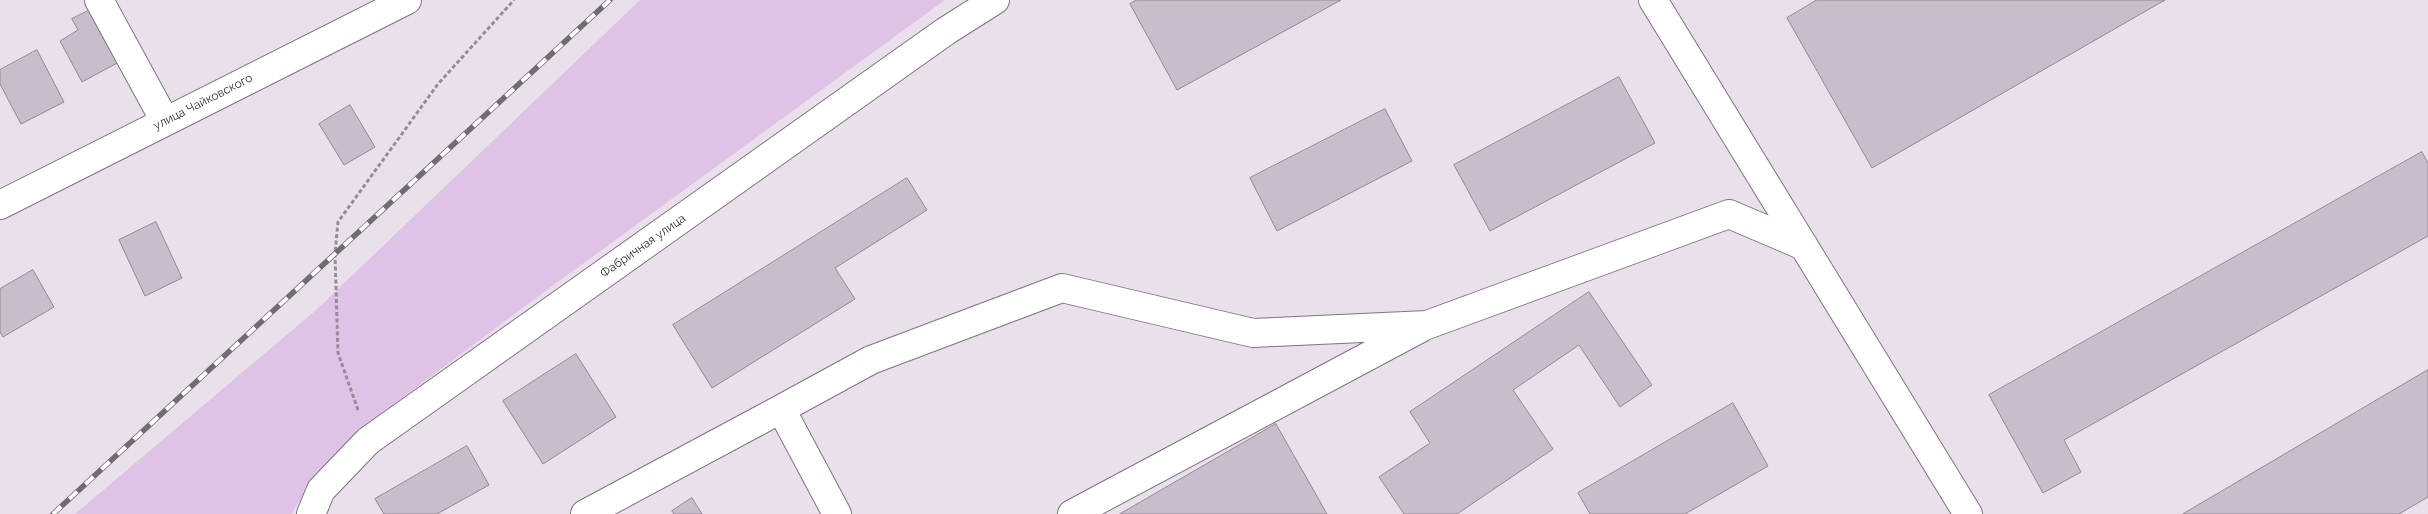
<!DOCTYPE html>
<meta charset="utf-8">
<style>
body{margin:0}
canvas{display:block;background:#eae0ec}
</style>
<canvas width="2428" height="514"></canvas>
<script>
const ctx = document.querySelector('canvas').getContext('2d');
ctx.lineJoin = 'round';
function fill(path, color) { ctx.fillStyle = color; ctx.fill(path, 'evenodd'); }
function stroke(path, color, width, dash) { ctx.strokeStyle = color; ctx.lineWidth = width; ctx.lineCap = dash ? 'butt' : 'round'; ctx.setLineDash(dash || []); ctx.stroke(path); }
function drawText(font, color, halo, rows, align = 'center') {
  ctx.font = font + ' Raleway,sans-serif'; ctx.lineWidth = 4.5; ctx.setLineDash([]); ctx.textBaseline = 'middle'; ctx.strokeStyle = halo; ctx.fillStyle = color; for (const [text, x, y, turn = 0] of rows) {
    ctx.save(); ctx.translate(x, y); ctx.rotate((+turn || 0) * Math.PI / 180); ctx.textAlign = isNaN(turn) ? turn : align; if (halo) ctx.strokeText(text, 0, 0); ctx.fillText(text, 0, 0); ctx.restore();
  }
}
fill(new Path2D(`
 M 640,0 L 945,0 L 555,284 L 379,415 L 328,462 L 296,506 L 292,514 L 75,514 L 316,310 Z`), '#dfc3e6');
const building = new Path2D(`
 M 1137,0 L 1341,0 L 1177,90 L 1130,4 Z
 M 1817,0 L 2165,0 L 1872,168 L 1787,18 Z
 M 92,9 L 121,61 L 82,82 L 60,41 L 78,30 L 72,19 Z
 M 37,50 L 64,102 L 21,124 L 0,84 L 0,70 Z
 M 1619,77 L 1655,143 L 1490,231 L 1454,165 Z
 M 350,105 L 375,147 L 344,165 L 319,124 Z
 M 1385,109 L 1412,161 L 1277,231 L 1250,178 Z
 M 2422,152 L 2428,163 L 2428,236 L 2064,440 L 2081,472 L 2043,493 L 1989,395 Z
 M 907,178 L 927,210 L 835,268 L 855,299 L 712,388 L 673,325 Z
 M 156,222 L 182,278 L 145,296 L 119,240 Z
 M 33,270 L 54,307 L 3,337 L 0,332 L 0,289 Z
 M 1589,292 L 1652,385 L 1620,407 L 1579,345 L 1513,390 L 1553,449 L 1457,514 L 1404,514 L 1379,477 L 1430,443 L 1410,412 Z
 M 576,354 L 616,417 L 543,464 L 503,401 Z
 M 2428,370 L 2428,497 L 2399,514 L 2183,514 Z
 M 1733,403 L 1768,466 L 1685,514 L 1590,514 L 1578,493 Z
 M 1276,424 L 1327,514 L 1120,514 Z
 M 467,446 L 489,485 L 437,514 L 384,514 L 375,499 Z
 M 692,498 L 702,514 L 674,514 L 672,511 Z`);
fill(building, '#c8becb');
stroke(building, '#918893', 1);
const minor = new Path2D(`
 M 99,0 L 165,121
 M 1653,0 L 1968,514
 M 0,205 L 407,0
 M 781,409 L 871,360 L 1062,288 L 1253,333 L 1427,325 L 1729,214 L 1804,246
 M 311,514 L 321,490 L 368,441 L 946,31 L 995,0
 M 585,514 L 781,409 L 837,514
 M 1072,514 L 1421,328`);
stroke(minor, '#7d747f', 30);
stroke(new Path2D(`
 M 358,410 L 338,353 L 335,254 L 338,222 L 438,84 L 514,0`), '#948d96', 3, [4, 2.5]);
stroke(minor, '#fff', 28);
const rail = new Path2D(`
 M 53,514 L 610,0`);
stroke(rail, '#716b72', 5.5);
stroke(rail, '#fff', 4, [11]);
drawText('12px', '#2f2b30', '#fff', [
 ["улица Чайковского",203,102,-27],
 ["Фабричная улица",643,246,-35]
]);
</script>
